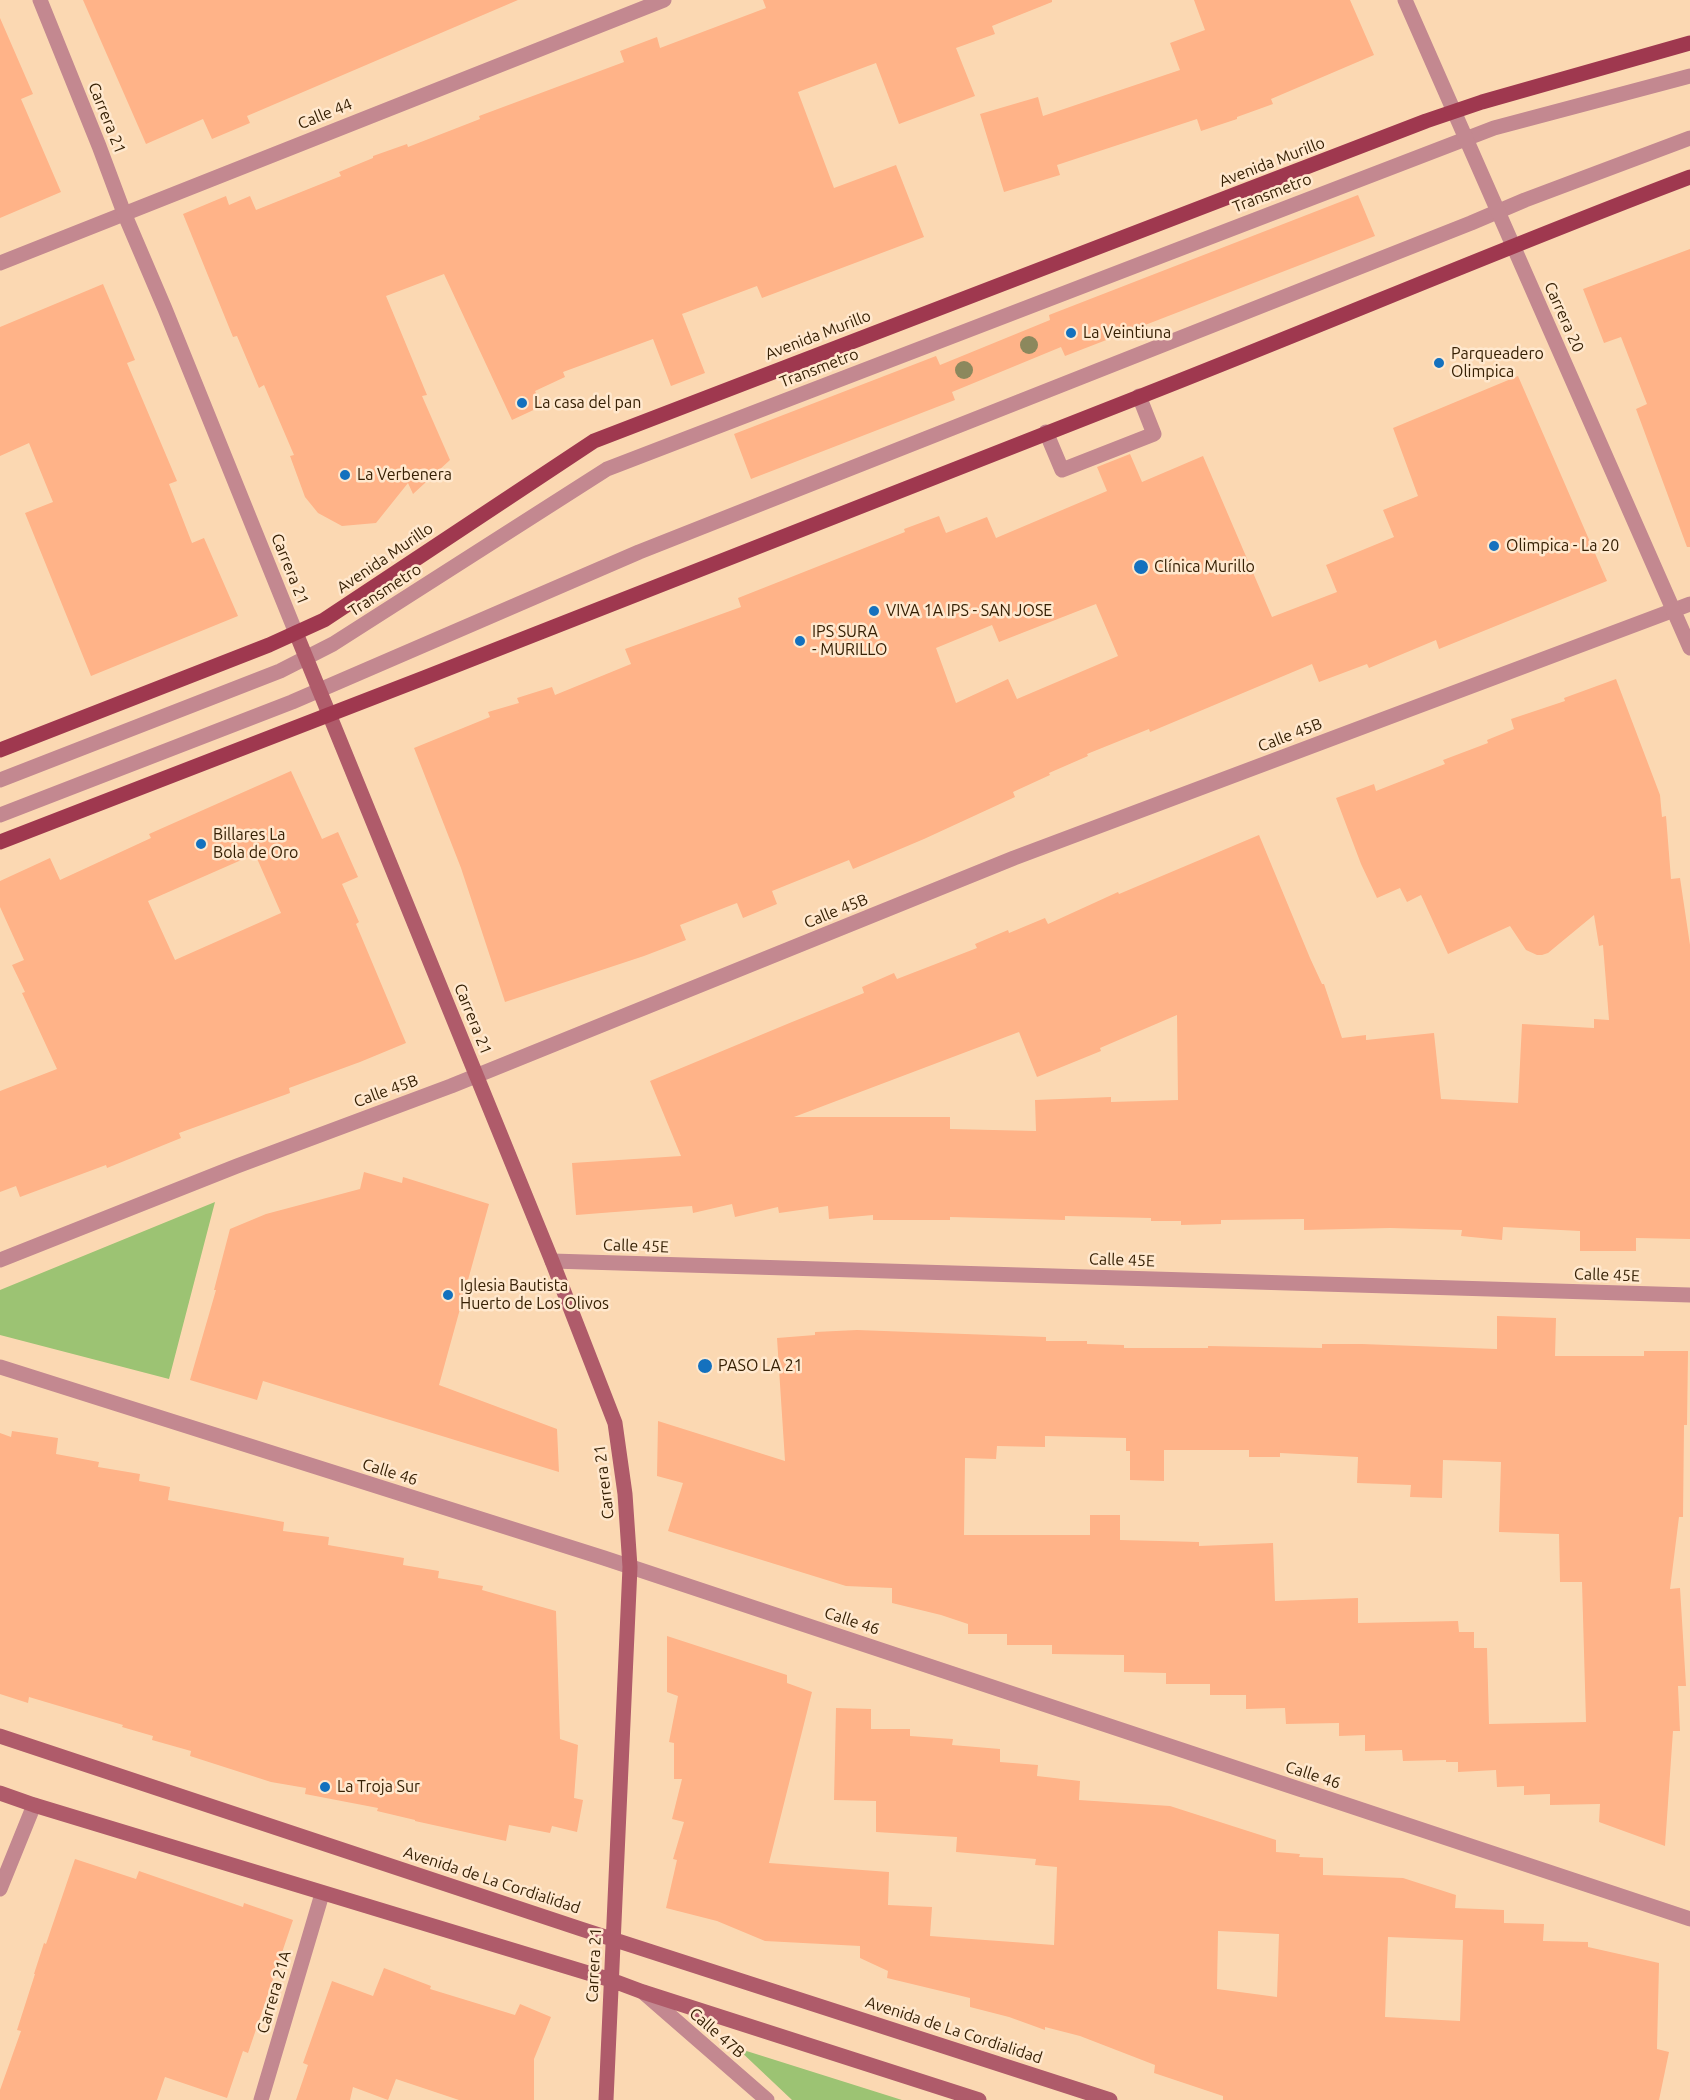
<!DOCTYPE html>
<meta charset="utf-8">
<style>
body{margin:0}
canvas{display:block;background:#fbd8b2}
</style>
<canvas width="1690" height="2100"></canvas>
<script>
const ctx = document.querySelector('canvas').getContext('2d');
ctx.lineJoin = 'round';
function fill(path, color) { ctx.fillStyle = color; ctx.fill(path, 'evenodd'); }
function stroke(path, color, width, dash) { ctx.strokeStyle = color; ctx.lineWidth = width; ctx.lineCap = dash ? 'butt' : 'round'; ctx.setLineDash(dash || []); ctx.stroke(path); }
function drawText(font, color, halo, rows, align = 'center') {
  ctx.font = font + ' Ubuntu,sans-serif'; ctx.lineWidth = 5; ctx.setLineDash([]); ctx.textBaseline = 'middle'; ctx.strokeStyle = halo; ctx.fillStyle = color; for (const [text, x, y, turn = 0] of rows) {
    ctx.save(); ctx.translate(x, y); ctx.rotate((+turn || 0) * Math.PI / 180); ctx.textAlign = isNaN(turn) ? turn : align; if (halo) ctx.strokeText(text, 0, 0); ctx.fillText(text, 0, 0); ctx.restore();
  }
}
fill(new Path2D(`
 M 215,1202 L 169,1379 L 0,1335 L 0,1290 Z
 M 737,2048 L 902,2100 L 792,2100 Z`), '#9cc373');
fill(new Path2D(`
 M 83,0 L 518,0 L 247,116 L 250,123 L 212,139 L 203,119 L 146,144 Z
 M 763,0 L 1052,0 L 1052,2 L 992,26 L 995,34 L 956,48 L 975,96 L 899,124 L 876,63 L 798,92 L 834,188 L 896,165 L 924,237 L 762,298 L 757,286 L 682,314 L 705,373 L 671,386 L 653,339 L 563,372 L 565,377 L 535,391 L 542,406 L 512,420 L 444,274 L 386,296 L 427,395 L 422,396 L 450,460 L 413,494 L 408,483 L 376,523 L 342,526 L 318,513 L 305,497 L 290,456 L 294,455 L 264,385 L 259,388 L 237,336 L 233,337 L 183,214 L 226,196 L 229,205 L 250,196 L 256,210 L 341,176 L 339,172 L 373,158 L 373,156 L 407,144 L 408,147 L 480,119 L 479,116 L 624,62 L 620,51 L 657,37 L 660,48 L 766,8 Z
 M 1194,0 L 1350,0 L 1374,55 L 1271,99 L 1273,104 L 1237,117 L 1237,119 L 1201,131 L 1197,119 L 1057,165 L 1060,175 L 1004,192 L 980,114 L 1038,97 L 1043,116 L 1180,70 L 1170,43 L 1205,30 Z
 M 0,18 L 33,94 L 21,99 L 61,192 L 0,218 Z
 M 1358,195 L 1375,236 L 1065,356 L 1061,347 L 952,392 L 955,400 L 751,479 L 734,434 L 936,356 L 940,365 L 1050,320 L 1049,315 Z
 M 1690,249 L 1690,547 L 1687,547 L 1636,409 L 1647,404 L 1621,337 L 1604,343 L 1583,289 Z
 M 103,284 L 135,360 L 127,363 L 177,481 L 169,484 L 192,543 L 204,538 L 238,616 L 91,676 L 25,513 L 53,502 L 29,443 L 0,456 L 0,327 Z
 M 1518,376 L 1607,581 L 1439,649 L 1436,640 L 1369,668 L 1367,664 L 1319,682 L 1312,664 L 1150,732 L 1149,729 L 1087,754 L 1088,756 L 1049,773 L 1050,775 L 1013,792 L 1015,797 L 924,839 L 853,869 L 849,860 L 772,891 L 777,904 L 743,918 L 737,903 L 680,925 L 686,940 L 644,956 L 505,1002 L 461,868 L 414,748 L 490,717 L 488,712 L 519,703 L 517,698 L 552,687 L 555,695 L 631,664 L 625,649 L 741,607 L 738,598 L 905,532 L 904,529 L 939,516 L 946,533 L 987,517 L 996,538 L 1107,491 L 1097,467 L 1130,454 L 1142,482 L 1203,456 L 1272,617 L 1337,592 L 1326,565 L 1394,537 L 1383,510 L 1418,496 L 1393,428 ZM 1096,604 L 1118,656 L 1017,699 L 1008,679 L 956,703 L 936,648 L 992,625 L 999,642 Z
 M 1616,679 L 1660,795 L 1662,817 L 1666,816 L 1671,879 L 1680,878 L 1690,945 L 1690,1239 L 1636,1238 L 1636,1251 L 1580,1251 L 1580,1231 L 1503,1227 L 1502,1240 L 1461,1236 L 1462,1230 L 1390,1228 L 1304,1230 L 1304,1219 L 1221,1220 L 1221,1224 L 1181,1225 L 1181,1221 L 1151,1221 L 1151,1218 L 1065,1216 L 1065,1220 L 950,1217 L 950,1220 L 873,1220 L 873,1215 L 829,1219 L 828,1206 L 779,1213 L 778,1207 L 735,1217 L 732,1204 L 693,1213 L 692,1206 L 576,1215 L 572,1163 L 681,1156 L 650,1081 L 792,1022 L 864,993 L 862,987 L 894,973 L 897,979 L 977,948 L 975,944 L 1008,930 L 1009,933 L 1045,918 L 1048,924 L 1118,892 L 1119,894 L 1259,835 L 1310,958 L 1322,984 L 1324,984 L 1342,1038 L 1366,1035 L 1366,1040 L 1434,1033 L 1441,1099 L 1518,1103 L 1522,1024 L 1594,1028 L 1594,1019 L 1609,1020 L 1603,945 L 1599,946 L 1594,915 L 1548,953 L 1542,955 L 1537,955 L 1526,950 L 1510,926 L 1448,954 L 1421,895 L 1407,902 L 1400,888 L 1377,898 L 1361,864 L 1336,798 L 1374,784 L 1376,791 L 1445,764 L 1443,760 L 1488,743 L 1487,740 L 1514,729 L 1511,719 L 1565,701 L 1564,698 ZM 1177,1015 L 1178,1100 L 1111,1102 L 1111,1097 L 1035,1100 L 1036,1131 L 950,1129 L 950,1117 L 794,1117 L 1019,1032 L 1037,1077 L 1101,1051 L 1100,1048 Z
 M 291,771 L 322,839 L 338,832 L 358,877 L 342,884 L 359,922 L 356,924 L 406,1043 L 360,1062 L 289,1088 L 290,1093 L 179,1133 L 181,1138 L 107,1168 L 106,1165 L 20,1197 L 16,1186 L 0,1192 L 0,1091 L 57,1069 L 22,993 L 25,992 L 12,965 L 24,960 L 0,907 L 0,881 L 50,858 L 60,880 L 151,838 L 149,834 ZM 255,854 L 281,913 L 175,960 L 148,901 Z
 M 364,1172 L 402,1183 L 403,1177 L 489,1204 L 439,1385 L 557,1429 L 559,1472 L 263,1381 L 257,1400 L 190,1380 L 216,1290 L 214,1290 L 230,1229 L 266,1214 L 360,1189 Z
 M 1497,1316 L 1556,1318 L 1555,1356 L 1644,1356 L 1644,1351 L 1688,1351 L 1687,1425 L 1684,1425 L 1683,1517 L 1679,1517 L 1670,1589 L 1680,1588 L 1686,1686 L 1678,1686 L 1680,1731 L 1673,1731 L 1665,1846 L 1599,1822 L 1600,1804 L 1550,1805 L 1550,1794 L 1524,1795 L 1524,1786 L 1497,1787 L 1496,1770 L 1458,1772 L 1458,1762 L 1446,1762 L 1446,1760 L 1403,1761 L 1402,1750 L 1365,1751 L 1365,1735 L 1339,1736 L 1339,1723 L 1286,1724 L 1285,1708 L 1246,1709 L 1246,1695 L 1210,1695 L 1210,1684 L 1166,1684 L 1166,1673 L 1124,1672 L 1124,1655 L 1052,1654 L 1052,1645 L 1007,1645 L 1007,1634 L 968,1634 L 968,1624 L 941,1615 L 892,1603 L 892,1588 L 846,1586 L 668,1531 L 683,1483 L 657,1476 L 658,1421 L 785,1461 L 777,1338 L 815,1335 L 815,1332 L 857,1330 L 1046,1337 L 1046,1341 L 1087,1341 L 1087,1344 L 1124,1345 L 1124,1348 L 1208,1348 L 1208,1346 L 1322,1348 L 1322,1344 L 1362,1344 L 1497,1349 ZM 1045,1436 L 1126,1438 L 1126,1451 L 1130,1451 L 1130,1480 L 1164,1481 L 1164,1450 L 1249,1450 L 1249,1457 L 1280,1457 L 1280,1453 L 1358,1457 L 1357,1483 L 1411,1485 L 1410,1497 L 1442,1498 L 1443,1460 L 1501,1462 L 1499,1532 L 1559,1534 L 1560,1582 L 1582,1582 L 1586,1722 L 1489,1724 L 1487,1648 L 1474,1648 L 1474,1632 L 1459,1632 L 1458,1621 L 1358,1623 L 1358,1598 L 1275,1601 L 1273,1543 L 1199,1546 L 1199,1542 L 1120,1540 L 1120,1515 L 1090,1515 L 1090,1535 L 964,1535 L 965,1458 L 996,1459 L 997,1446 L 1045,1447 Z
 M 12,1431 L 58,1438 L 56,1454 L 99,1462 L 98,1467 L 140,1474 L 139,1481 L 170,1487 L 168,1500 L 284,1522 L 283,1531 L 329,1537 L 328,1545 L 404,1558 L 403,1565 L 439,1571 L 438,1578 L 483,1586 L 482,1590 L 556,1611 L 560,1739 L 578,1745 L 574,1798 L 583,1800 L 577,1832 L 552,1826 L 550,1833 L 509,1825 L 506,1841 L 415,1821 L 415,1820 L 377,1811 L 378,1808 L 305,1794 L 306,1788 L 271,1782 L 190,1756 L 191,1751 L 152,1740 L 153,1736 L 122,1727 L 123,1725 L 29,1697 L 28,1703 L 0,1694 L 0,1433 L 11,1437 Z
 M 667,1636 L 787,1675 L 787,1683 L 812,1692 L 769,1863 L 889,1872 L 888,1905 L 932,1907 L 930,1936 L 1054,1945 L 1057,1867 L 1035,1865 L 1036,1859 L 956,1852 L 957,1837 L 876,1832 L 876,1801 L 834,1800 L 836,1708 L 871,1709 L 871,1729 L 910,1729 L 910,1736 L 953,1739 L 952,1745 L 1000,1749 L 1000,1762 L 1038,1765 L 1037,1776 L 1080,1781 L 1079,1800 L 1170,1806 L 1276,1840 L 1276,1852 L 1300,1854 L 1299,1857 L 1323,1858 L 1323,1875 L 1403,1878 L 1456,1895 L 1455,1908 L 1504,1910 L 1504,1923 L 1544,1924 L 1543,1941 L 1588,1942 L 1588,1947 L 1659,1963 L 1657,2049 L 1669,2052 L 1659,2100 L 1223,2100 L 1223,2096 L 1154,2073 L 1155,2065 L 1080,2036 L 1045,2027 L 1045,2030 L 1009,2017 L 970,2007 L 970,1998 L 887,1978 L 888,1971 L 860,1958 L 860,1946 L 765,1941 L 717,1921 L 666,1908 L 677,1860 L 673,1859 L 684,1822 L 672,1819 L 682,1779 L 674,1779 L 674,1743 L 669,1742 L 678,1696 L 667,1692 ZM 1218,1931 L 1279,1934 L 1277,1997 L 1217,1989 ZM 1388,1937 L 1463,1940 L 1460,2021 L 1385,2017 Z
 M 75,1859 L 136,1879 L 139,1871 L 243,1907 L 244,1903 L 293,1920 L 248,2053 L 243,2051 L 227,2098 L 165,2077 L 157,2100 L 0,2100 L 0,2090 L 21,2031 L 17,2030 L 35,1974 L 34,1974 L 44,1943 L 46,1944 Z
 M 384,1968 L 431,1986 L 430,1989 L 515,2015 L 520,2004 L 551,2017 L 534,2059 L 534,2100 L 459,2100 L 396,2079 L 388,2100 L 353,2087 L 350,2100 L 296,2100 L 308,2065 L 303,2063 L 332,1981 L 373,1996 Z`), '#ffb388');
stroke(new Path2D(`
 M 1046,432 L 1062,470 L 1154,434 L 1139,396
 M 0,780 L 280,671 L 333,644 L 607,469 L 1494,128 L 1690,76
 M 0,815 L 292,702 L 639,552 L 1471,223 L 1525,200 L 1690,138`), '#c38890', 15);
stroke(new Path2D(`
 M 0,263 L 664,0
 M 0,1260 L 237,1166 L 451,1086 L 1014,858 L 1690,604
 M 552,1261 L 1690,1295
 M 0,1367 L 604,1558 L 1690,1919
 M 0,1889 L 34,1805
 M 643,1992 L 767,2100
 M 261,2100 L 322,1894`), '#c38890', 15);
stroke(new Path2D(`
 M 40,0 L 99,146 L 124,213 L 165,309 L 296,633
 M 1405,0 L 1690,648`), '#c38890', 15);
stroke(new Path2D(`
 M 296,633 L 552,1261 L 615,1423 L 625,1494 L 630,1567 L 606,2100
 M 0,1736 L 581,1929 L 1110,2100
 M 0,1793 L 34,1805 L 611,1980 L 643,1992 L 979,2100`), '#af5b6a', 15);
stroke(new Path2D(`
 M 0,750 L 269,645 L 324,620 L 594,441 L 1426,121 L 1482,102 L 1690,43
 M 0,842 C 381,697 759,545 1139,397 C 1323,325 1505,247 1690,177`), '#9f384f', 15);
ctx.fillStyle = '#8c885d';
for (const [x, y] of [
 [1029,345],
 [964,370]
]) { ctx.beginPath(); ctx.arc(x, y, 9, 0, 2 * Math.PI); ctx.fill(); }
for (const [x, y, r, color] of [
 [1071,333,6,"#1471be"],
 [1439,363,6,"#1471be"],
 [522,403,6,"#1471be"],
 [345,475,6,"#1471be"],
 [1494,546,6,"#1471be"],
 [1141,567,8,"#1471be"],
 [874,611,6,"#1471be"],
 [800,641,6,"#1471be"],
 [201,844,6,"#1471be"],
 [448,1295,6,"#1471be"],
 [705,1366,8,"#1471be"],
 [325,1787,6,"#1471be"]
]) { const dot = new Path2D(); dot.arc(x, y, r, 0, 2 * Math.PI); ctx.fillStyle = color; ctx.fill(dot); stroke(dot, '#ffe8ce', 2); }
drawText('16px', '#362004', '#ffe8ce', [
 ["Calle 44",325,114,-22],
 ["Carrera 21",107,118,68],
 ["Avenida Murillo",1272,162,-21],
 ["Transmetro",1272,193,-21],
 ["Carrera 20",1564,317,66],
 ["Avenida Murillo",818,335,-21],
 ["Transmetro",819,368,-21],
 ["Avenida Murillo",385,558,-34],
 ["Carrera 21",290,569,68],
 ["Transmetro",385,590,-33],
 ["Calle 45B",1290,735,-21],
 ["Calle 45B",836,911,-22],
 ["Carrera 21",473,1019,68],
 ["Calle 45B",386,1091,-20],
 ["Calle 45E",636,1246,2],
 ["Calle 45E",1122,1260,2],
 ["Calle 45E",1607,1275,2],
 ["Calle 46",390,1472,17],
 ["Carrera 21",604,1482,-97],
 ["Calle 46",852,1621,18],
 ["Calle 46",1313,1775,18],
 ["Avenida de La Cordialidad",492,1880,18],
 ["Carrera 21",594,1965,-87],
 ["Carrera 21A",274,1992,-74],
 ["Avenida de La Cordialidad",954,2030,18],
 ["Calle 47B",717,2033,41]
]);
drawText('16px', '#362004', '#ffe8ce', [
 ["La Veintiuna",1083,333],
 ["Parqueadero",1451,354],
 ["Olimpica",1451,372],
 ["La casa del pan",534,403],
 ["La Verbenera",357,475],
 ["Olimpica - La 20",1506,546],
 ["Clínica Murillo",1154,567],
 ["VIVA 1A IPS - SAN JOSE",886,611],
 ["IPS SURA",812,632],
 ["- MURILLO",812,650],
 ["Billares La",213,835],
 ["Bola de Oro",213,853],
 ["Iglesia Bautista",460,1286],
 ["Huerto de Los Olivos",460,1304],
 ["PASO LA 21",718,1366],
 ["La Troja Sur",337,1787]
], 'left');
</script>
